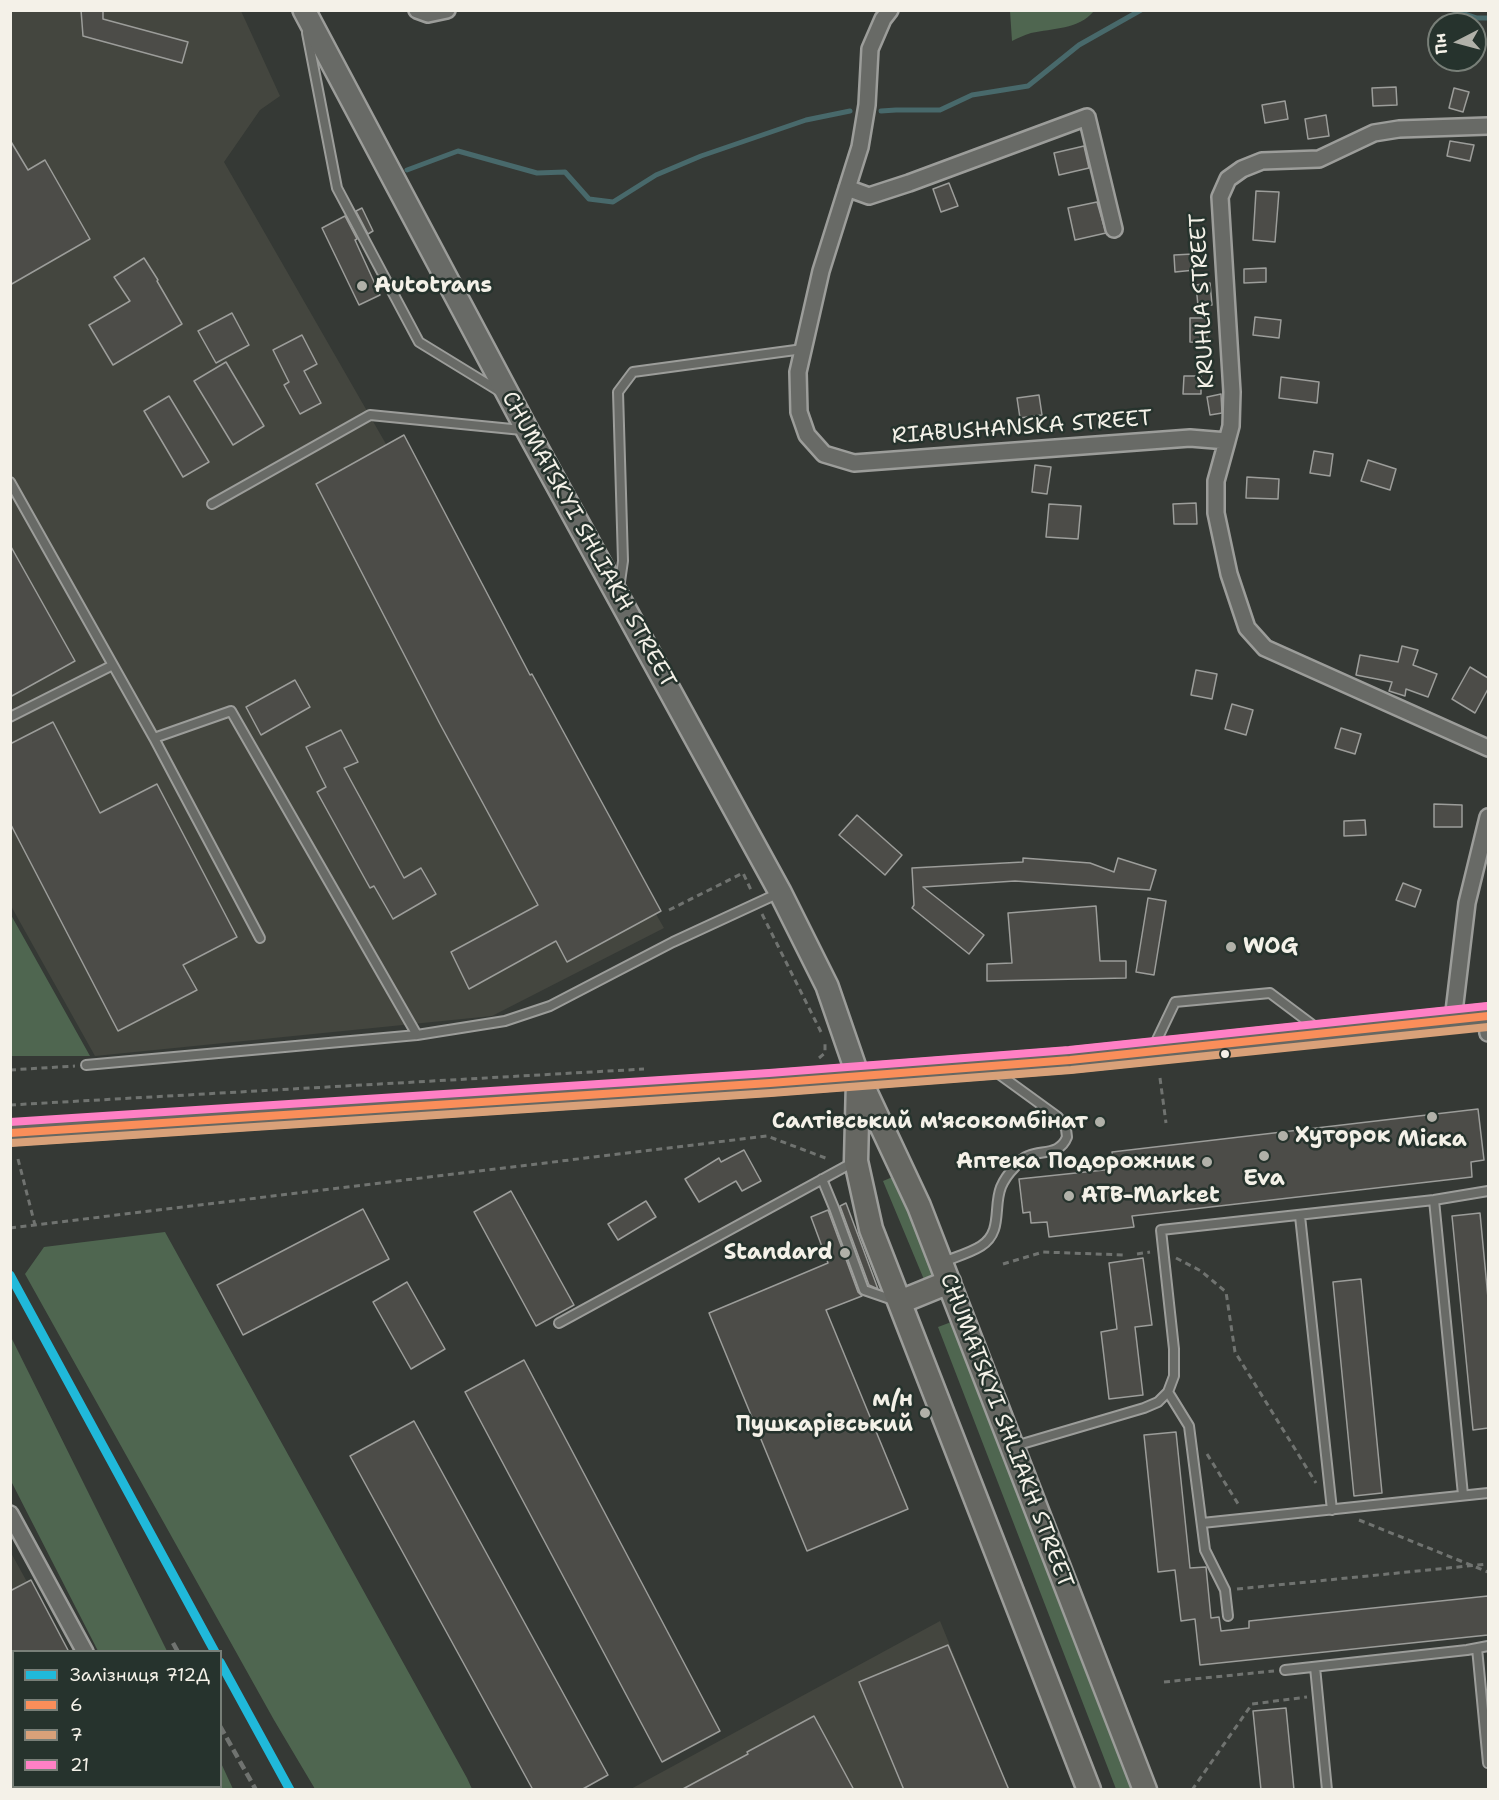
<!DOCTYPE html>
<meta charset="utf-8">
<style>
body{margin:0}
#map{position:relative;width:1499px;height:1800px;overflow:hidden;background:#353935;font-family:"Shantell Sans",sans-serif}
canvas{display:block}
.frame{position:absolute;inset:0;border:12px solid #f4f1e8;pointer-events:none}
.legend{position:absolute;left:12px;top:1650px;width:210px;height:138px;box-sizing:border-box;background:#26332d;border:2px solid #787f78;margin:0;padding:8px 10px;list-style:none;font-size:18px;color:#f4f1e8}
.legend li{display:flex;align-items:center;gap:12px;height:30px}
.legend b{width:30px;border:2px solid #787f78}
.north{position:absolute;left:1427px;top:12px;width:60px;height:60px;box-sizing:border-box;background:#26332d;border:2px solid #787f78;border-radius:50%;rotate:264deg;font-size:16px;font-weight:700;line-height:24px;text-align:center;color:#f4f1e8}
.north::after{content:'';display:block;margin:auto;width:21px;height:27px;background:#b1b1a9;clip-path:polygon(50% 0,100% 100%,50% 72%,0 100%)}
</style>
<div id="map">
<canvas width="1499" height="1800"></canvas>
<div class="frame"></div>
<ul class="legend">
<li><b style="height:8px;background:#20b9da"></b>Залізниця 712Д</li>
<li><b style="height:8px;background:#fa8e5a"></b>6</li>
<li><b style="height:8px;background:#d9a179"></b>7</li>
<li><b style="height:8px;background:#ff80c5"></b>21</li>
</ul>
<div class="north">Пн</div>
</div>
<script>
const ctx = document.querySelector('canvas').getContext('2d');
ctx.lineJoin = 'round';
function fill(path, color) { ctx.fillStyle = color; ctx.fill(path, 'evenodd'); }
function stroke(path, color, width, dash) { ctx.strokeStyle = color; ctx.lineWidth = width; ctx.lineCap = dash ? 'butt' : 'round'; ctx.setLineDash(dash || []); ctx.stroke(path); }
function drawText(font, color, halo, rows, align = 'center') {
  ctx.font = font + ' "Shantell Sans",sans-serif'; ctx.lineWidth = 5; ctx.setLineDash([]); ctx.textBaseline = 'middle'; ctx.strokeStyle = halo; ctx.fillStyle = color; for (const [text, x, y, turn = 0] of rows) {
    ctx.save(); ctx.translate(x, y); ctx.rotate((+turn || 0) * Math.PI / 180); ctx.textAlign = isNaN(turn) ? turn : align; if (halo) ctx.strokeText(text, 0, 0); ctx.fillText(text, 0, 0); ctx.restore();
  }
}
fill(new Path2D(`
 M 10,11 L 241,11 L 280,96 L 260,110 L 224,162 L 664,928 L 492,1016 L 95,1056 L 11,906 Z
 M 10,1551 L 65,1651 L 14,1652 L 14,1786 L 138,1786 L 140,1789 L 11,1789 Z
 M 940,1621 L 1009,1789 L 629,1790 Z`), '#44463f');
fill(new Path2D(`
 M 1010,11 L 1010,10 L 1094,11 C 1078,30 1053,28 1031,33 C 1024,35 1018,38 1012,41 Z
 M 10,915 L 11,915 L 90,1056 L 11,1056 Z
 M 895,1176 L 937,1277 L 925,1282 L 883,1181 Z
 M 165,1232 L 467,1778 L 472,1789 L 315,1789 L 274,1720 L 25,1274 L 44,1247 Z
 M 954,1321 L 1134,1789 L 1116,1789 L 938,1327 Z
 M 11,1337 L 167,1651 L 98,1651 L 11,1481 Z
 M 221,1763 L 233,1789 L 169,1790 L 168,1787 L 220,1786 Z`), '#4f6650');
stroke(new Path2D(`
 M 1453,10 L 1477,18 L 1488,18
 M 881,111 L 896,110 L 940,110 L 972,95 L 1028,86 L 1079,45 L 1141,10
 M 407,170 L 458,151 L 537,173 L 565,172 L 589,199 L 613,202 L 656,175 L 701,156 L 806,120 L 850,111`), '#48696b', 5);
const building = new Path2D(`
 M 81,10 L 103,10 L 103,19 L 188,42 L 182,63 L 83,36 Z
 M 1396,87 L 1397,105 L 1373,106 L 1372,88 Z
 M 1454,88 L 1469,92 L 1463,112 L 1449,108 Z
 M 1285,101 L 1288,119 L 1265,123 L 1262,105 Z
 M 1326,115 L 1329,136 L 1308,139 L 1305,119 Z
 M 10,140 L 28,170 L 45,160 L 90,239 L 10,285 Z
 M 1450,141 L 1474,145 L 1470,161 L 1447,156 Z
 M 1084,146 L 1089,168 L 1059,175 L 1054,153 Z
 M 949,183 L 958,206 L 941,212 L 933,189 Z
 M 1256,191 L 1279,192 L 1275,242 L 1253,240 Z
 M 1097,202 L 1106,233 L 1075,240 L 1068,208 Z
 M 362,208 L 373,231 L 368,234 L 356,211 Z
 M 345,216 L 357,239 L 355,240 L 380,295 L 359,305 L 322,228 Z
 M 1193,254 L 1195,270 L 1175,272 L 1174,255 Z
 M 144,258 L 158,280 L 157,281 L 182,324 L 113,365 L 89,325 L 130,301 L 114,277 Z
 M 1266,268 L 1266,282 L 1244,283 L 1244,269 Z
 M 1210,283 L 1212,305 L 1198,306 L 1196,285 Z
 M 232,313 L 249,345 L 216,363 L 198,331 Z
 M 1255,317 L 1281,320 L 1279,338 L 1253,335 Z
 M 1190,318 L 1207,318 L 1207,343 L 1190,342 Z
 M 302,335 L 317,364 L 304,371 L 321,403 L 300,414 L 284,385 L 289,382 L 273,350 Z
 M 226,362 L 264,426 L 233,445 L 194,381 Z
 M 1184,376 L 1201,376 L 1201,394 L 1183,394 Z
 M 1281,377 L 1319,382 L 1317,403 L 1279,398 Z
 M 1221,394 L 1222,413 L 1210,415 L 1207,397 Z
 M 1039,395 L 1042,415 L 1020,418 L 1017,398 Z
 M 169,396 L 209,462 L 183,477 L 144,411 Z
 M 404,435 L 530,675 L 532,674 L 661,911 L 567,962 L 556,941 L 469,989 L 451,952 L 538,905 L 440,724 L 316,484 Z
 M 1314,451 L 1333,454 L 1330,476 L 1310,473 Z
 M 1368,460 L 1396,469 L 1390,490 L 1361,481 Z
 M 1035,465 L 1051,467 L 1047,494 L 1032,492 Z
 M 1247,477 L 1279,479 L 1278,499 L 1246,498 Z
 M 1196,503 L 1197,524 L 1174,524 L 1173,504 Z
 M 1049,504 L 1081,506 L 1078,539 L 1046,537 Z
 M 10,545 L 75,661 L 10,697 Z
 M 1402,646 L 1418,650 L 1413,665 L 1437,674 L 1428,697 L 1406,689 L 1405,696 L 1389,691 L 1392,682 L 1356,675 L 1360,655 L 1398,662 Z
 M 1470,667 L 1488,678 L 1488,689 L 1475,713 L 1452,699 Z
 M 1196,670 L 1217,674 L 1212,699 L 1191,695 Z
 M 295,680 L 310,707 L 261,735 L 246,707 Z
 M 1232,704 L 1253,710 L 1246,735 L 1225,729 Z
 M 53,722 L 100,813 L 157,784 L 237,937 L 183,965 L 197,990 L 118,1031 L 10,823 L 10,744 Z
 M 1341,728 L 1361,734 L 1355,754 L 1335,748 Z
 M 341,730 L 358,762 L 344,768 L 404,878 L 421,868 L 436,894 L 393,919 L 374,886 L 370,888 L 317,792 L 326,787 L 306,747 Z
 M 1434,804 L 1462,805 L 1462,827 L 1434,827 Z
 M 857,815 L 902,855 L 885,875 L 839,835 Z
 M 1365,820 L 1366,835 L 1344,836 L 1344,821 Z
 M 1023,858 L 1090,863 L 1114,872 L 1118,858 L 1156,870 L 1150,890 L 1015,881 L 923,887 L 984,935 L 969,954 L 912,908 L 914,905 L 912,868 L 1023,862 Z
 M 1403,883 L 1421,890 L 1415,907 L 1396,900 Z
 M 1148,898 L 1166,901 L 1154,975 L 1136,972 Z
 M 1096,906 L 1100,961 L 1126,961 L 1126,978 L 987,981 L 987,964 L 1012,963 L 1008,913 Z
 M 1478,1109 L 1484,1160 L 1471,1162 L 1472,1177 L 1132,1216 L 1134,1227 L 1049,1237 L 1047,1222 L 1031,1223 L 1030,1212 L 1023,1213 L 1019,1179 L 1114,1169 L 1112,1152 Z
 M 744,1150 L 761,1181 L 742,1191 L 736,1181 L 699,1202 L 685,1179 L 719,1158 L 721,1162 Z
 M 511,1191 L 574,1305 L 536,1326 L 474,1212 Z
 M 646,1201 L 656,1217 L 618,1240 L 608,1224 Z
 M 846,1203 L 878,1289 L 869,1285 L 840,1206 Z
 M 363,1209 L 389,1259 L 243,1335 L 217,1285 Z
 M 828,1210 L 858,1292 L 862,1296 L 826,1310 L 908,1509 L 807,1551 L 709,1313 L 828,1263 L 811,1217 Z
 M 1480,1213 L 1488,1298 L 1488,1428 L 1473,1430 L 1452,1216 Z
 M 1143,1258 L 1152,1325 L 1135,1327 L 1143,1395 L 1109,1399 L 1101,1332 L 1117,1329 L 1109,1263 Z
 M 1361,1279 L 1382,1493 L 1354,1496 L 1333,1282 Z
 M 407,1282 L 445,1349 L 411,1369 L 373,1302 Z
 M 524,1360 L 720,1731 L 662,1762 L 465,1392 Z
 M 414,1421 L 608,1775 L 581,1790 L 533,1790 L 350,1456 Z
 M 1176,1432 L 1190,1568 L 1206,1567 L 1211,1618 L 1219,1617 L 1221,1631 L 1249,1628 L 1249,1621 L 1488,1596 L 1488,1635 L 1200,1665 L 1195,1619 L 1181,1621 L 1175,1570 L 1158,1572 L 1144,1435 Z
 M 31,1580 L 69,1652 L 10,1652 L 10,1591 Z
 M 948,1645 L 1009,1790 L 904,1790 L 859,1682 Z
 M 1286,1708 L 1294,1790 L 1261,1790 L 1253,1711 Z
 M 814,1716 L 854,1790 L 681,1790 L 748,1754 L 747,1752 Z`);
fill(building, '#4c4c48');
stroke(building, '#9c9d9a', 1.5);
const lane = new Path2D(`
 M 307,33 L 337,188 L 419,342 L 499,391
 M 10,482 L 154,738 L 231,711 L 417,1035
 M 212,504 L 370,415 L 522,430
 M 619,589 L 623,561 L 618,392 L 633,372 L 803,349
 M 10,717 L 113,665
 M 154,738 L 260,938
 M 1153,1048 L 1175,1002 L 1270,993 L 1318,1029
 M 86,1065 L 417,1035 L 505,1021 L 550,1006 L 673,942 L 779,893
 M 822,1179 L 834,1208 L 864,1290 L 893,1300
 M 1434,1200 L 1463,1495
 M 1300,1216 L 1332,1510
 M 943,1262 C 955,1257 970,1253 981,1246 C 1003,1232 993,1207 1001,1187 C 1004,1180 1009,1173 1014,1168 C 1018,1163 1022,1158 1028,1156 C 1043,1150 1060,1155 1067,1137 L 1066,1129 L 1058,1117 L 996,1072
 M 559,1323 L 852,1163
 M 1168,1392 L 1189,1426 L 1205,1550 L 1225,1590 L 1228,1616
 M 1015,1446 L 1144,1408 L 1158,1402 L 1168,1392 L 1174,1376 L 1174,1349 L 1161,1230 L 1434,1200 L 1488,1191
 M 1202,1523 L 1488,1493
 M 1477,1648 L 1488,1763
 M 1315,1667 L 1327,1790
 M 1285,1670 L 1467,1650 L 1488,1646`);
const street = new Path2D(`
 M 417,10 L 428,14 L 447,10
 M 890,10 L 883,19 L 870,49 L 867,105 L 860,147 L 821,271 L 798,372 L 799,412 L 807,435 L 824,454 L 854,463 L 1190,438 L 1227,441 L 1216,481 L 1216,513 L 1229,574 L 1247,628 L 1265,648 L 1488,748
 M 847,188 L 869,196 L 909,183 L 1087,117 L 1114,229
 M 1227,441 L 1231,426 L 1232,392 L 1220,197 L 1228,179 L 1242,169 L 1262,161 L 1319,159 L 1374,133 L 1399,129 L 1488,126
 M 1486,1016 L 1488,1033
 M 1453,1020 L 1467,903 L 1488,817
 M 10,1514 L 85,1652
 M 157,1786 L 159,1790`);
const secondary = new Path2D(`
 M 304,10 L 527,430 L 780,892 L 827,986 L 858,1076`);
const primary = new Path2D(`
 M 858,1076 L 919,1206 L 1145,1790
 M 858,1081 L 856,1161 L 871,1229 L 1089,1790
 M 10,1133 L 770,1083 L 1070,1060 L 1488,1016
 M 900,1302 L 949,1282`);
stroke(lane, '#9c9d9a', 12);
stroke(street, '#9c9d9a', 20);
stroke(secondary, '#9c9d9a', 26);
stroke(primary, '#9c9d9a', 27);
stroke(new Path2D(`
 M 669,910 L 743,873 L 752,892
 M 762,914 L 821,1032
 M 819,1058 L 825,1053 L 825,1043
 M 10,1070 L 75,1066
 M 1160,1078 L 1166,1123
 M 10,1105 L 644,1069
 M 18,1159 L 35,1225
 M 10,1228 L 767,1136 L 828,1159
 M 1137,1254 L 1150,1252
 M 1176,1258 L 1201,1271 L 1226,1292 L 1235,1352 L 1316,1483
 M 1003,1264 L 1043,1252 L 1124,1255
 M 1207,1454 L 1240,1507
 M 1359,1520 L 1488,1572
 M 1237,1589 L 1488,1564
 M 1164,1682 L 1274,1671
 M 1192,1790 L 1252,1704 L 1307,1697`), '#707370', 3, [6, 4.5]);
stroke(lane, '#686a66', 8);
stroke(street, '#686a66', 15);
stroke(secondary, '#686a66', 21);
stroke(primary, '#666762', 22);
stroke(new Path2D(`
 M 173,1643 L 178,1652
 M 220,1726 L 256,1790`), '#707370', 4.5, [9, 4.5]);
stroke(new Path2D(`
 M 10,1133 L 770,1083 L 1070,1060 L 1488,1016`), '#fa8e5a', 8);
stroke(new Path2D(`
 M 11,1143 L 771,1093 L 1071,1070 L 1488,1027`), '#d9a179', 8);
stroke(new Path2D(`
 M 10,1122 L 769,1073 L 1069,1050 L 1487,1006`), '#ff80c5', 8);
stroke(new Path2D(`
 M 10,1275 L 215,1652
 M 220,1662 L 290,1790`), '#20b9da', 9);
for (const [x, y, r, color] of [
 [362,286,6,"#b1b1a9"],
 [1231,947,6,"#b1b1a9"],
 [1225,1054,5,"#f4f1e8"],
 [1432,1117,6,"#b1b1a9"],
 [1100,1122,6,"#b1b1a9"],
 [1283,1136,6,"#b1b1a9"],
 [1264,1156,6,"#b1b1a9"],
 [1207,1162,6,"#b1b1a9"],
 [1069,1196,6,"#b1b1a9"],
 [845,1253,6,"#b1b1a9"],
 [925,1413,6,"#b1b1a9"]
]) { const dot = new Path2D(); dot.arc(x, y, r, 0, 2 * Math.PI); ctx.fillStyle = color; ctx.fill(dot); stroke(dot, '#26332d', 2); }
drawText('bold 22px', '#f4f1e8', '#26332d', [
 ["Autotrans",374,286],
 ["WOG",1243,947],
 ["Салтівський м'ясокомбінат",1088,1122,"right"],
 ["Хуторок",1295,1136],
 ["Міска",1432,1140,"center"],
 ["Аптека Подорожник",1195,1162,"right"],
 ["Eva",1264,1179,"center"],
 ["ATB-Market",1081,1196],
 ["Standard",833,1253,"right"],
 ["м/н",913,1400,"right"],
 ["Пушкарівський",913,1425,"right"]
], 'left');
drawText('22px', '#f4f1e8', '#26332d', [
 ["KRUHLA STREET",1203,301,-93],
 ["RIABUSHANSKA STREET",1022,428,-4],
 ["CHUMATSKYI SHLIAKH STREET",588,540,61],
 ["CHUMATSKYI SHLIAKH STREET",1006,1431,69]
]);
</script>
